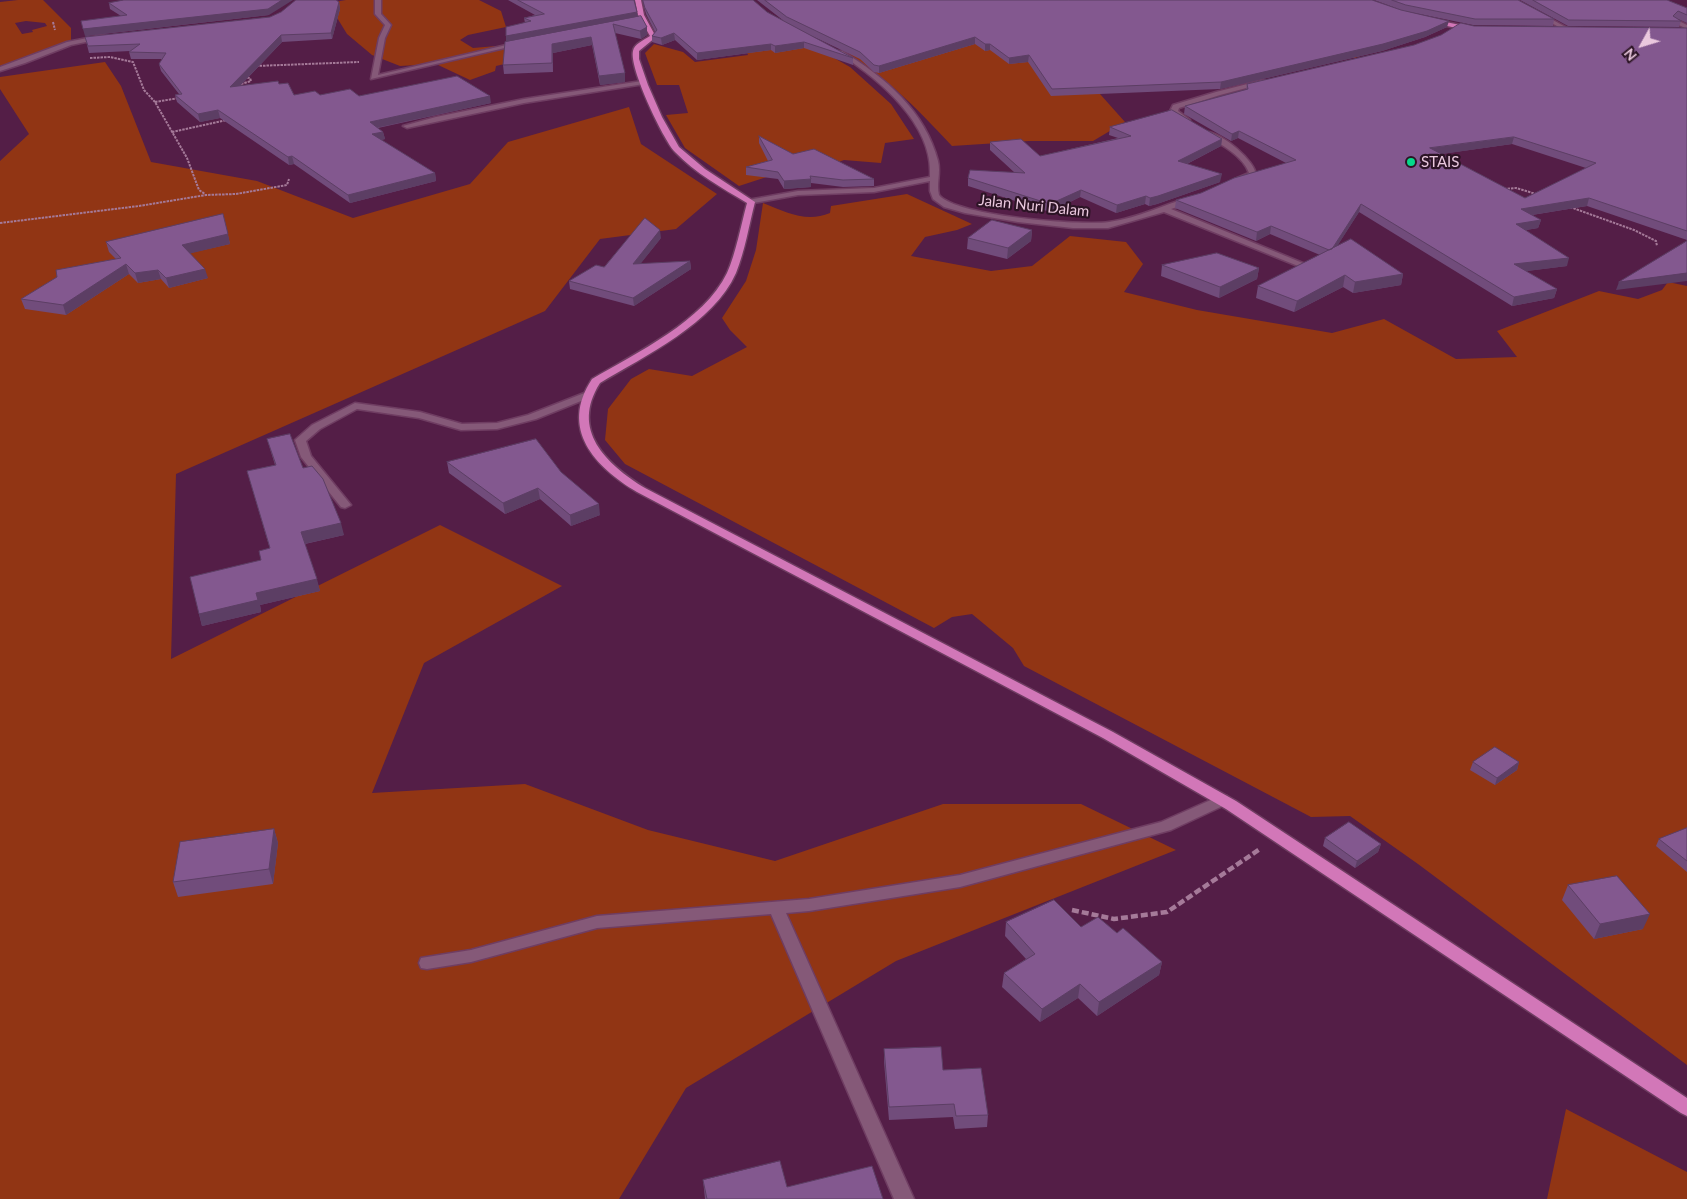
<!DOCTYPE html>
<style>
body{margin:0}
#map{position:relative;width:1687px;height:1199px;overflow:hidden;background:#541e47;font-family:Lato,sans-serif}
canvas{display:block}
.north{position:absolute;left:1617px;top:20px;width:50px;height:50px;-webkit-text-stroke:4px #2c1425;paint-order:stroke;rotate:231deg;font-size:14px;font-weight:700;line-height:20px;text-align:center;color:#eac8de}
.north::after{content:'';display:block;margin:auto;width:18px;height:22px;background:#eac8de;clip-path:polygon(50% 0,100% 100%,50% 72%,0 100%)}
</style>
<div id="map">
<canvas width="1687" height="1199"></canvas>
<div class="north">N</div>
</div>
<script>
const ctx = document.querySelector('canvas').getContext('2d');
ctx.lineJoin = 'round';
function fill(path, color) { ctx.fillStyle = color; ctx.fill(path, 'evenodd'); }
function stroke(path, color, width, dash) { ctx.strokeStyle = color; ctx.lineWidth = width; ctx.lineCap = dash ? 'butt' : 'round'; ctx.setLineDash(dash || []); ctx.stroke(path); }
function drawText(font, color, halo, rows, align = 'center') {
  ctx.font = font + ' Lato,sans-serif'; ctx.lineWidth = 4.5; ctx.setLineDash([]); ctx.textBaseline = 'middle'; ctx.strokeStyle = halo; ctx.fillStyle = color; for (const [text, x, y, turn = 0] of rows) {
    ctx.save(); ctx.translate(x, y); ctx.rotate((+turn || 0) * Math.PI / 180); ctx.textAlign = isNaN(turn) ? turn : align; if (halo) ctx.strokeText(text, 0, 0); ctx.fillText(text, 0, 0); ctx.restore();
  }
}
fill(new Path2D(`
 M 18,0 L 43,0 L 71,28 L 71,41 L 35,56 L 0,66 L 0,2 ZM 26,21 L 45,23 L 47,26 L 32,30 L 33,32 L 22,34 L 15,23 Z
 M 346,0 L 479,0 L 501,11 L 506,27 L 468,35 L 460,40 L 473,48 L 508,45 L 530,58 L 496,66 L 495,71 L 470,80 L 436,64 L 400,66 L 372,55 L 347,34 L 328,3 Z
 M 1173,0 L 1367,53 L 1355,58 L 1320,49 L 1131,86 L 1100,94 L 1125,122 L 1093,141 L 1029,141 L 952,146 C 913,104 881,72 830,42 Z
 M 804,41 L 850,67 L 891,104 L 914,139 L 885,143 L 881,163 L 844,160 L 811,172 L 779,173 L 739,186 L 685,148 L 666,115 L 688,113 L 679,85 L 657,85 L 645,53 L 654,44 L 683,52 L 695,62 L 748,55 L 746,50 Z
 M 105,62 L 121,86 L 151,162 L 257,181 L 353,218 L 470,184 L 508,142 L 629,107 L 641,144 L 717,194 L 676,229 L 600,239 L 545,311 L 176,474 L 171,659 L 440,525 L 562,586 L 424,663 L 372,793 L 525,784 L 648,830 L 775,861 L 943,804 L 1081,804 L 1176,850 L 896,961 L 686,1088 L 619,1199 L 0,1199 L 0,161 L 29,134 L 0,89 L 0,77 Z
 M 907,194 L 972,224 L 957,230 L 925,237 L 911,256 L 991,271 L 1032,266 L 1070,236 L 1126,242 L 1143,264 L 1124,292 L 1197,310 L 1332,333 L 1384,319 L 1456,359 L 1517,357 L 1497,331 L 1599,291 L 1638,299 L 1662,290 L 1668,282 L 1687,286 L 1687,1065 L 1418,864 L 1350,816 L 1311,817 L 1024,666 L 1013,648 L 972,614 L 952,617 L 934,628 L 625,464 L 605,440 L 608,409 L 631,379 L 649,369 L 692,376 L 747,347 L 730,330 L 722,318 L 746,281 L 756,250 L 763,203 C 786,212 806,223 830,213 L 831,206 Z
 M 1566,1109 L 1687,1172 L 1687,1199 L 1547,1199 Z`), '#913514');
const minor = new Path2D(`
 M 375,0 L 381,0 L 381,14 L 391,25 L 385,38 L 378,75 L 519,42 L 522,44 L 371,79 L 379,38 L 385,25 L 375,14 Z
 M 1509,0 L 1516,0 L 1573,31 L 1568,32 Z
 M 1675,19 L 1687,25 L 1687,29 L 1673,22 Z
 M 103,35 L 106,37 L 105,38 L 71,45 L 25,63 L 0,71 L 0,67 L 67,42 Z
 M 838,51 L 842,51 C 885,77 925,111 938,161 C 941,173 936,184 939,195 C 955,216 1081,226 1109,222 C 1139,218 1164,204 1192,197 L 1195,197 L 1195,201 L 1171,209 L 1310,266 L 1306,269 L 1303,268 L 1164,212 L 1108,228 L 1073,228 L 1018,222 L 965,213 L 944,207 L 933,199 L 930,191 L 930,181 L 874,192 L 798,195 L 748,204 L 748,200 L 798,191 L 874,188 L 930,177 C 934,124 878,78 838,53 Z
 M 1263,80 L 1266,82 L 1265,83 L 1220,95 L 1179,108 L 1178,111 L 1190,120 L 1190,124 L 1184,124 L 1170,111 L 1173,105 L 1216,92 Z
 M 642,81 L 645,83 L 644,84 L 524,103 L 407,128 L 403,126 L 436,117 L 524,99 Z
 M 1206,132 C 1220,131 1257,162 1256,176 L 1241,183 L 1235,183 L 1235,179 L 1249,173 C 1243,156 1221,144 1206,136 Z
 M 587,392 L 591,393 L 592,395 L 591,397 L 536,419 L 497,429 L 461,430 L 419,418 L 357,409 L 320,429 L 306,441 L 311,456 L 351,505 L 345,508 L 341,507 L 301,457 L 295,440 L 312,425 L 355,403 L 420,412 L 462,424 L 497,423 L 528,415 Z
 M 1222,795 L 1227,796 L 1229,800 L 1227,804 L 1171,830 L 960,887 L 809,911 L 786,913 L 914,1199 L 894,1199 L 771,914 L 597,928 L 471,962 L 427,969 L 421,968 L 419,963 L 421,958 L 427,957 L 471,950 L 597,916 L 809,899 L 960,875 L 1161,822 Z`);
const major = new Path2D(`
 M 635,0 L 641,0 L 644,15 L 656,37 L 639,51 L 639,59 L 648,85 L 662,117 L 679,147 L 705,169 L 755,202 C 749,225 745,251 736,273 C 714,323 645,356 600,383 C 570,430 606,464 645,488 L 1113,732 L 1236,801 L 1687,1098 L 1687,1116 L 1681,1113 L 1226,809 L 1103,738 L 637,492 C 595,467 559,429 592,379 C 636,353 704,321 727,273 C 736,253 741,225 747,203 C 722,188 695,173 675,152 C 663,139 629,68 633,51 C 634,44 644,40 650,36 L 638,15 Z
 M 1431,19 L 1470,27 L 1473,29 L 1470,31 L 1429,22 Z`);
stroke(minor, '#6f3d62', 3);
stroke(major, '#6f3d62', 3);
stroke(new Path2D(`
 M 53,22 L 55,30
 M 90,58 L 110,57 L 133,62 L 144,90 L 155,102 L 187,158 L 199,190 L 205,194
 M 256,66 L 359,62
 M 241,84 L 251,81 L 250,78 L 245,77
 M 155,102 L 179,98
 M 172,132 L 227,120
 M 1504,189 L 1516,188 L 1536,194
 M 1570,207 L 1634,230 L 1656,241 L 1657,246
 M 0,223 L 139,206 L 206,195 L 236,194 L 287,185 L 289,179`), '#a57a99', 2, [2.5, 1]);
stroke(new Path2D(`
 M 1072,910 L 1114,919 L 1167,912 L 1260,849`), '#a57a99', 4.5, [7, 3]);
fill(minor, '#855978');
fill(major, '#d277b8');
fill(new Path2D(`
 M 508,0 L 634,0 L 638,17 L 647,27 L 647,35 L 641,39 L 615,33 L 625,73 L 625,82 L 600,85 L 592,45 L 553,53 L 553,72 L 504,74 L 503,65 L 506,42 L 525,23 L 524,18 L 535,15 Z
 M 642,0 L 753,0 L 767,12 L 784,21 L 757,0 L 1372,0 L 1404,11 L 1374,0 L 1518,0 L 1554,19 L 1553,26 L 1473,25 L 1405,11 L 1447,27 L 1425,37 L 1382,51 L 1220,89 L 1051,96 L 1028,62 L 1009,64 L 990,50 L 985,51 L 975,44 L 879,73 L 874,72 L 860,59 L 808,34 L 853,58 L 853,65 L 804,48 L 775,53 L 771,50 L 697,60 L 675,40 L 662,45 L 652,42 L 652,36 L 655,32 L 646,14 Z
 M 1520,0 L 1667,0 L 1687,8 L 1687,23 L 1676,18 L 1681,21 L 1679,27 L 1568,26 Z
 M 339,2 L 340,9 L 332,39 L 282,42 L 240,86 L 279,84 L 294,95 L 359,96 L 491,103 L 378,128 L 383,132 L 385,139 L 381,140 L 435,173 L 436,181 L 350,203 L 294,164 L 289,165 L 220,118 L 200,122 L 177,102 L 175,95 L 179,94 L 161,71 L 159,64 L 162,59 L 131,59 L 129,52 L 130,51 L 89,53 L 85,37 L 270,17 L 281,12 Z
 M 109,3 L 269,15 L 85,36 L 121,16 L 110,9 Z
 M 1474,26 L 1687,28 L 1687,240 L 1587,206 L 1532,215 L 1541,220 L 1538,228 L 1526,230 L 1567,266 L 1526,271 L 1557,289 L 1554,298 L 1512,306 L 1359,212 L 1337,246 L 1403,274 L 1401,285 L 1353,293 L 1343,287 L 1294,312 L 1256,298 L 1258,286 L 1320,255 L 1270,234 L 1256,241 L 1175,208 L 1176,200 L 1201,193 L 1286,163 L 1238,138 L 1231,141 L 1184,114 L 1185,106 L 1246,90 L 1247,84 L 1414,45 ZM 1512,144 L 1586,168 L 1525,198 L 1441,154 Z
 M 1110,127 L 1222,139 L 1221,146 L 1187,164 L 1220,182 L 1157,204 L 1149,206 L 1145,204 L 1116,213 L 1080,197 L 1050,212 L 968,186 L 968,178 L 1015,173 L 990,150 L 990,142 L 1040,156 L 1118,138 L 1109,135 Z
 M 759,136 L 793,154 L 874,179 L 874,186 L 843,187 L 811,183 L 811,187 L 784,189 L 778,179 L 746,175 L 746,167 L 768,161 L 759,143 Z
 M 223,214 L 230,244 L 190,253 L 208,278 L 169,288 L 161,279 L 138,283 L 129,274 L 66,315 L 25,309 L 21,299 L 116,259 L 109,252 L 106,242 Z
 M 1032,230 L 1031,241 L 1007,259 L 967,249 L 968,238 Z
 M 661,238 L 640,264 L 690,261 L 691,269 L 634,306 L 570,289 L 569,281 L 604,267 Z
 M 1162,265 L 1259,268 L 1257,279 L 1219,298 L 1161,276 Z
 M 267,439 L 303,468 L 344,535 L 305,544 L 320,591 L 260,605 L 261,612 L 202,626 L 199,614 L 261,560 L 270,549 L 247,471 L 275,465 Z
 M 447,462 L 561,472 L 600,515 L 571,526 L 540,499 L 505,514 L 449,473 Z
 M 1473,762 L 1519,762 L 1517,770 L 1495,785 L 1470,770 Z
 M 1687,828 L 1687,872 L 1656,846 L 1659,839 Z
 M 274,829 L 278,843 L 273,884 L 178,897 L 173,882 Z
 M 1325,838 L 1381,844 L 1378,852 L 1355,868 L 1323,846 Z
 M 1568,885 L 1643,929 L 1594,939 L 1562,900 Z
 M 1006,922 L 1117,933 L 1162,962 L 1159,975 L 1097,1016 L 1078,998 L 1040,1022 L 1002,987 L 1004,973 L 1026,959 L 1005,936 Z
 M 884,1049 L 943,1070 L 988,1115 L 987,1127 L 955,1129 L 953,1117 L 889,1120 L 884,1062 Z
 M 703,1180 L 787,1187 L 883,1199 L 705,1199 Z`), '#714c7b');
fill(new Path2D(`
 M 282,0 L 293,0 L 269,15 L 85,36 L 83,29 Z
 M 339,2 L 340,9 L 332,39 L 331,33 Z
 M 637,12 L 638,19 L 506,43 L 506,36 Z
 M 1449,21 L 1447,27 L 1425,37 L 1382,51 L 1220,89 L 1221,82 Z
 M 647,27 L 647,35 L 641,39 L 640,31 Z
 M 674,33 L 675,40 L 662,45 L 661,38 Z
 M 281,35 L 282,42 L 232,94 L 230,87 Z
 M 591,37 L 592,45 L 553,53 L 553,72 L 552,44 Z
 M 975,37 L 975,44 L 879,73 L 879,66 Z
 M 804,42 L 804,48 L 775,53 L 775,46 Z
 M 771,44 L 771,50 L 697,60 L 697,53 Z
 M 985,44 L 990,44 L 990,50 L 985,51 Z
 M 1029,55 L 1028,62 L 1009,64 L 1009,58 Z
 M 625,73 L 625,82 L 600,85 L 599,76 Z
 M 490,96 L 491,103 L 371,129 L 370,122 Z
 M 218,110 L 220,118 L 200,122 L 198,114 Z
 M 1239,131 L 1238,138 L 1231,141 L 1232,134 Z
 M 383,132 L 385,139 L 373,142 L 372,134 Z
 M 1514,137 L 1512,144 L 1428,156 L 1430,148 Z
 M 1222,139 L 1221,146 L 1177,169 L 1178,161 Z
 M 292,156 L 294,164 L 289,165 L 288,157 Z
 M 435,173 L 436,181 L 350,203 L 348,195 Z
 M 1222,174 L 1220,182 L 1157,204 L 1149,206 L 1150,198 Z
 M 811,179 L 811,187 L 784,189 L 784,181 Z
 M 1081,190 L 1080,197 L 1050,212 L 1050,204 Z
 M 1146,196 L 1145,204 L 1116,213 L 1117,205 Z
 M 1589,198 L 1587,206 L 1519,217 L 1521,209 Z
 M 1361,204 L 1359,212 L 1329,259 L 1331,251 Z
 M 1541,220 L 1538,228 L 1514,232 L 1516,224 Z
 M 1271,226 L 1270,234 L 1256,241 L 1257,232 Z
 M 660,230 L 661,238 L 634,272 L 633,264 Z
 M 1032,230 L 1031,241 L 1007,259 L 1008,248 Z
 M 228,234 L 230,244 L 184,255 L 182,245 Z
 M 1569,258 L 1567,266 L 1512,273 L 1514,264 Z
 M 690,261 L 691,269 L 634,306 L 633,298 Z
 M 126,264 L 129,274 L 66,315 L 63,305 Z
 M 1259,268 L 1257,279 L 1219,298 L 1220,287 Z
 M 205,269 L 208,278 L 169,288 L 166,278 Z
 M 158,270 L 161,279 L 138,283 L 135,273 Z
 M 1687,273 L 1687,281 L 1616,290 L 1619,282 Z
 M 1403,274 L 1401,285 L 1353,293 L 1355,282 Z
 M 1345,275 L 1343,287 L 1294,312 L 1297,301 Z
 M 1557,289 L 1554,298 L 1512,306 L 1514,297 Z
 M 538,488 L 540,499 L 505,514 L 503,503 Z
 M 599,504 L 600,515 L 571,526 L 570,515 Z
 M 341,523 L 344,535 L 304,544 L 301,532 Z
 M 317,579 L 320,591 L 260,605 L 261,612 L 202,626 L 199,614 L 256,593 Z
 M 1519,762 L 1517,770 L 1495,785 L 1497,778 Z
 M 274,829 L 278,843 L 273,884 L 269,869 Z
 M 1381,844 L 1378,852 L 1355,868 L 1357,861 Z
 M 1650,914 L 1643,929 L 1594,939 L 1600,924 Z
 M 1162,962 L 1159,975 L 1097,1016 L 1099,1002 Z
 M 1080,984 L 1078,998 L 1040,1022 L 1042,1009 Z`), '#5c3e64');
const building = new Path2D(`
 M 124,0 L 282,0 L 268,9 L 83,29 L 81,21 L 127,15 L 109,3 Z
 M 296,0 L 336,0 L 339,2 L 331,33 L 281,35 L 230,87 L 278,81 L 279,84 L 288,83 L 294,95 L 315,91 L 320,95 L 350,89 L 359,96 L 457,76 L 490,96 L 370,122 L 383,132 L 372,134 L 435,173 L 348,195 L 292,156 L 288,157 L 218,110 L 198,114 L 175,95 L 182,94 L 159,64 L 166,53 L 129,52 L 140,44 L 88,46 L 85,37 L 270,17 L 281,12 Z
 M 518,0 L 634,0 L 637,12 L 506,36 L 506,27 L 531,21 L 524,18 L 544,14 Z
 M 643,0 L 753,0 L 767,12 L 853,58 L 804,42 L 775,46 L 771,44 L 697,53 L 674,33 L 661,38 L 652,36 L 657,30 L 645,8 Z
 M 765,0 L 1372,0 L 1401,10 L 1449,21 L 1427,31 L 1383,44 L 1221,82 L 1052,89 L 1029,55 L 1009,58 L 990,44 L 985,44 L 975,37 L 879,66 L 874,65 L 860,52 L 787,17 Z
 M 1392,0 L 1518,0 L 1554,19 L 1475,19 L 1406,5 Z
 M 1533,0 L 1667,0 L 1687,8 L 1687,15 L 1678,11 L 1673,16 L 1681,21 L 1569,20 Z
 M 641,16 L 647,27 L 640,31 L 613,24 L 625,73 L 599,76 L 591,37 L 552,44 L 552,63 L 503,65 L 505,42 Z
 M 1461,23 L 1474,26 L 1687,28 L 1687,231 L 1589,198 L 1521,209 L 1541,220 L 1516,224 L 1569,258 L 1514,264 L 1557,289 L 1514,297 L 1361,204 L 1332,249 L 1329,250 L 1271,226 L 1257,232 L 1176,200 L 1201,193 L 1234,178 L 1296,160 L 1239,131 L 1232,134 L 1185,106 L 1248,89 L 1247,84 L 1414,45 L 1441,35 ZM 1514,137 L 1596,163 L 1525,198 L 1430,148 Z
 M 1172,110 L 1222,139 L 1178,161 L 1222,174 L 1158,196 L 1150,198 L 1146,196 L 1117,205 L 1081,190 L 1050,204 L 968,178 L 970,170 L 1025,173 L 990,142 L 1021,139 L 1040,156 L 1131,136 L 1110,127 Z
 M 759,136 L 793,154 L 814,149 L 874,179 L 843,180 L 810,176 L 811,179 L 784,181 L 778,172 L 746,167 L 772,160 Z
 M 223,214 L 228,234 L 182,245 L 205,269 L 166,278 L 158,270 L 135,273 L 126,264 L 63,305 L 21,299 L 57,277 L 56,270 L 121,258 L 106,242 Z
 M 645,218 L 660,230 L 633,264 L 690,261 L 633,298 L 569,281 L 596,265 L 604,267 Z
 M 992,220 L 1032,230 L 1008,248 L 968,238 Z
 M 1351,239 L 1403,274 L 1355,282 L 1345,275 L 1297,301 L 1258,286 Z
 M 1687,241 L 1687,273 L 1619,282 Z
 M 1217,253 L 1259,268 L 1220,287 L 1162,265 Z
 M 290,434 L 303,468 L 312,466 L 323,479 L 341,523 L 301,532 L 317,579 L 256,593 L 258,600 L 199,614 L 190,577 L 261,560 L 259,551 L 270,548 L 247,471 L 276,465 L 267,439 Z
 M 536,439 L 561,472 L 599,504 L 570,515 L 538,488 L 503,503 L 447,462 Z
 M 1495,747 L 1519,762 L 1497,778 L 1473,762 Z
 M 1349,822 L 1381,844 L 1357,861 L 1325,838 Z
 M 1687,828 L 1687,861 L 1659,839 Z
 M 274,829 L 269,869 L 173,882 L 180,842 Z
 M 1617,876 L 1650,914 L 1600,924 L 1568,885 Z
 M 1054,900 L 1081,927 L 1098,917 L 1117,933 L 1123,928 L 1162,962 L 1099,1002 L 1080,984 L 1042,1009 L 1004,973 L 1035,954 L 1006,922 Z
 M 941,1047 L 943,1070 L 981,1068 L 988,1115 L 956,1116 L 954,1104 L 889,1107 L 884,1049 Z
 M 780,1161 L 787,1187 L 872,1166 L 883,1199 L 707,1199 L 703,1180 Z`);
fill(building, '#83588f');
stroke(building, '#5c3e64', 1);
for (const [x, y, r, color] of [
 [1411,162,5,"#06d98b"]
]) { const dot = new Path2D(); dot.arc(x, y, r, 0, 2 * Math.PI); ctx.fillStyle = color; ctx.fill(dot); stroke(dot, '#2c1425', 2); }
drawText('15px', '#eac8de', '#2c1425', [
 ["STAIS",1421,162]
], 'left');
drawText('15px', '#eac8de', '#2c1425', [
 ["Jalan Nuri Dalam",1034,206,6]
]);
</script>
